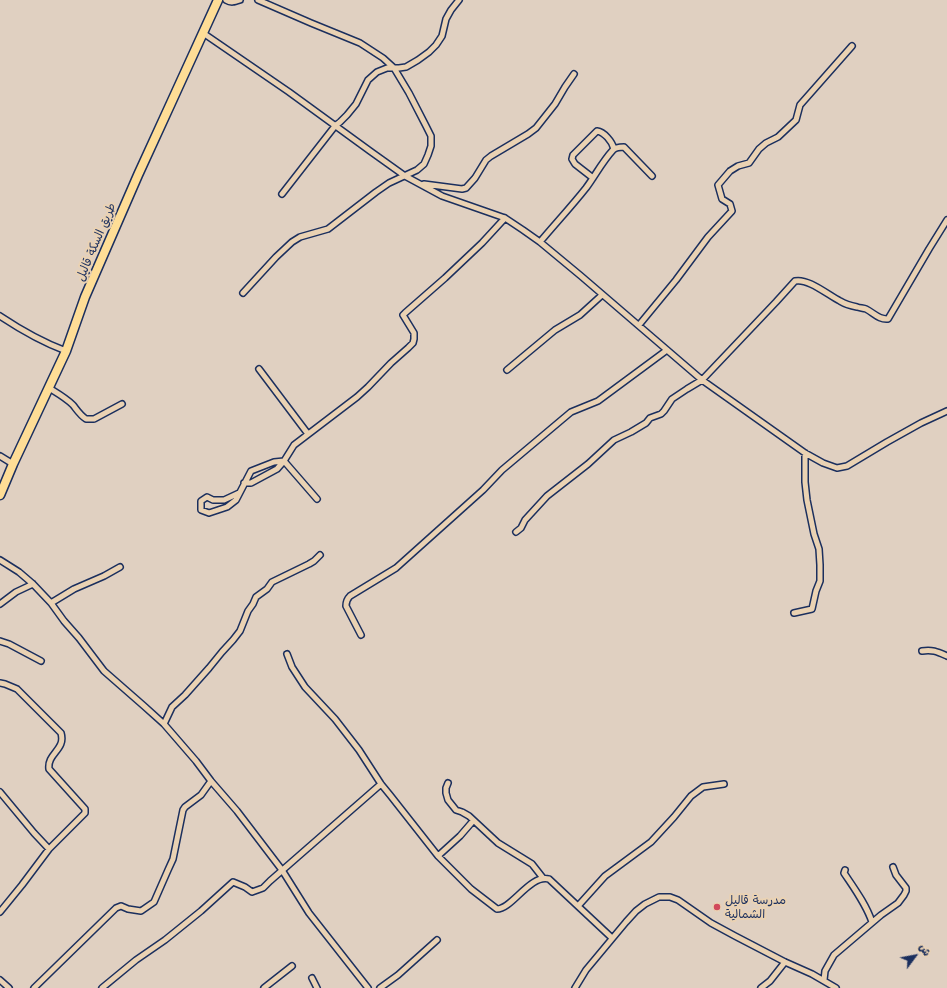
<!DOCTYPE html>
<meta charset="utf-8">
<style>
body{margin:0}
#map{position:relative;width:947px;height:988px;overflow:hidden;background:#e0d0c1;font-family:Mali,"Playpen Sans Arabic",sans-serif}
canvas{display:block}
.north{position:absolute;left:895px;top:936px;width:40px;height:40px;-webkit-text-stroke:3px #ead2b3;paint-order:stroke;rotate:58deg;font-size:11px;font-weight:700;line-height:16px;text-align:center;color:#1b2f5e}
.north::after{content:'';display:block;margin:auto;width:14px;height:18px;background:#1b2f5e;clip-path:polygon(50% 0,100% 100%,50% 72%,0 100%)}
</style>
<div id="map">
<canvas width="947" height="988"></canvas>
<div class="north">ش</div>
</div>
<script>
const ctx = document.querySelector('canvas').getContext('2d');
ctx.lineJoin = 'round';
function stroke(path, color, width, dash) { ctx.strokeStyle = color; ctx.lineWidth = width; ctx.lineCap = dash ? 'butt' : 'round'; ctx.setLineDash(dash || []); ctx.stroke(path); }
function drawText(font, color, halo, rows, align = 'center') {
  ctx.font = font + ' Mali,"Playpen Sans Arabic",sans-serif'; ctx.lineWidth = 4; ctx.setLineDash([]); ctx.textBaseline = 'middle'; ctx.strokeStyle = halo; ctx.fillStyle = color; for (const [text, x, y, turn = 0] of rows) {
    ctx.save(); ctx.translate(x, y); ctx.rotate((+turn || 0) * Math.PI / 180); ctx.textAlign = isNaN(turn) ? turn : align; if (halo) ctx.strokeText(text, 0, 0); ctx.fillText(text, 0, 0); ctx.restore();
  }
}
const street = new Path2D(`
 M 226,0 C 231,3 234,2 240,0
 M 203,33 L 289,92 L 370,151 L 405,176 L 442,196 L 505,218 L 523,230 L 540,242 L 581,276 L 702,380 L 805,453 L 823,463 L 837,468 L 847,466 L 887,442 L 921,423 L 947,411
 M 593,178 L 575,164 L 572,159 L 573,155 L 597,131 C 604,132 612,141 614,149
 M 424,184 L 462,189 L 466,188 L 475,178 L 486,160 L 491,156 L 528,134 L 536,128 L 555,104 L 565,87 L 574,74
 M 282,194 L 335,126 L 340,122 L 347,115 L 356,104 L 368,80 L 377,72 L 387,68 L 399,68 L 406,67 L 418,60 L 429,52 L 436,45 L 442,36 L 446,19 L 451,10 L 459,0
 M 540,242 C 555,224 571,207 586,188 C 595,176 602,162 613,150 C 616,147 620,147 624,147 L 652,176
 M 243,293 L 276,257 L 292,242 L 300,237 L 328,229 L 376,192 L 389,183 L 417,170 L 424,164 L 428,155 L 431,146 L 431,136 L 426,126 L 409,93 L 394,68 L 383,58 L 360,43 L 311,23 L 258,0
 M 0,316 C 21,330 42,342 66,351
 M 639,325 L 676,280 L 708,237 L 732,211 L 730,204 L 722,199 L 718,185 L 730,171 L 738,166 L 749,163 L 759,149 L 766,143 L 778,137 L 796,120 L 800,105 L 852,46
 M 259,369 L 308,434
 M 507,370 L 555,330 L 580,315 L 602,295
 M 49,388 C 57,393 66,398 73,405 C 77,410 80,415 86,419 L 94,419 L 122,404
 M 0,456 L 13,464
 M 244,483 L 251,483 L 277,469 L 284,461 L 317,499
 M 239,493 L 224,500 L 213,500 L 207,497 L 201,501 L 201,510 L 209,513 L 227,507 L 236,500 L 251,471 L 274,462 L 284,461 L 294,445 L 357,397 L 368,387 L 391,363 L 408,348 L 413,343 L 414,339 L 414,333 L 403,315 L 405,313 L 445,278 L 482,243 L 505,218
 M 516,532 L 521,528 L 525,520 L 547,496 L 588,464 L 614,440 L 631,432 L 646,423 L 650,418 L 661,414 L 664,411 L 672,399 L 687,389 L 702,380 L 776,302 L 795,281 C 808,278 828,295 840,301 C 845,304 852,306 857,307 C 860,308 864,308 866,309 C 874,313 879,320 888,319 L 929,249 L 947,220
 M 0,560 L 19,572 L 33,584 L 51,603 L 64,621 L 79,638 L 104,671 L 144,706 L 164,724 L 196,761 L 211,781 L 237,811 L 282,870 L 309,913 L 368,988
 M 51,603 L 74,589 L 104,576 L 120,567
 M 0,604 L 16,592 L 33,584
 M 794,613 L 812,609 L 816,591 L 820,581 L 820,565 L 819,549 L 814,534 L 807,500 L 805,482 L 805,453
 M 361,635 L 346,606 C 346,601 347,599 350,596 L 396,568 L 483,490 L 502,470 L 571,412 L 598,401 L 667,350
 M 0,641 L 9,644 L 41,661
 M 922,651 C 932,649 938,652 947,656
 M 287,654 L 292,667 L 305,687 L 335,719 L 359,750 L 381,784 L 390,795 L 438,856 L 471,889 L 497,909 C 512,909 530,874 549,879 L 612,938
 M 0,683 L 5,684 L 17,689 L 61,733 C 66,750 47,753 49,769 L 85,809 L 85,813 L 49,849 L 22,885 L 0,912
 M 164,724 L 172,707 L 185,695 L 209,668 L 222,652 L 233,640 L 240,631 L 248,611 L 253,604 L 256,597 L 267,589 L 272,582 L 309,564 L 314,561 L 320,555
 M 448,783 L 446,788 L 446,793 L 448,800 L 456,810 L 462,812 L 469,816 L 498,843 L 532,864 L 543,878
 M 0,792 L 34,833 L 49,849
 M 438,856 L 460,836 L 473,821
 M 845,870 L 844,873 C 854,888 866,904 872,922
 M 578,906 L 605,876 L 651,842 L 674,817 L 691,796 L 703,787 L 724,784
 M 312,978 L 317,988
 M 0,980 L 9,988
 M 824,980 L 825,971 L 834,955 L 881,915 L 898,903 L 904,895 L 906,891 L 906,888 L 896,875 L 893,867
 M 34,988 L 116,908 L 121,906 L 128,909 L 141,911 L 154,902 L 168,870 L 173,859 L 183,810 L 185,807 L 201,795 L 211,781
 M 102,988 L 136,960 L 165,940 L 201,911 L 233,882 L 245,887 L 252,892 L 263,888 L 270,881 L 381,784
 M 264,988 L 292,966
 M 380,988 L 398,975 L 437,940
 M 575,988 L 586,970 L 626,922 L 636,911 L 645,904 L 659,897 L 670,897 L 678,900 L 711,923 L 735,936 L 785,962 L 812,974 L 836,988
 M 761,988 L 770,981 L 785,962`);
const primary = new Path2D(`
 M 0,495 L 13,464 L 66,351 L 85,297 L 138,175 L 171,103 L 218,0`);
stroke(street, '#1b2f5e', 8);
stroke(primary, '#1b2f5e', 11);
stroke(street, '#ead2b3', 5);
stroke(primary, '#fedd96', 8);
for (const [x, y, r, color] of [
 [717,907,4,"#d1495b"]
]) { const dot = new Path2D(); dot.arc(x, y, r, 0, 2 * Math.PI); ctx.fillStyle = color; ctx.fill(dot); stroke(dot, '#ead2b3', 1.5); }
drawText('12px', '#1b2f5e', '#ead2b3', [
 ["طريق السكة قاليل",96,242,-67]
]);
drawText('12px', '#1b2f5e', '#ead2b3', [
 ["مدرسة قاليل",725,900],
 ["الشمالية",725,914]
], 'left');
</script>
